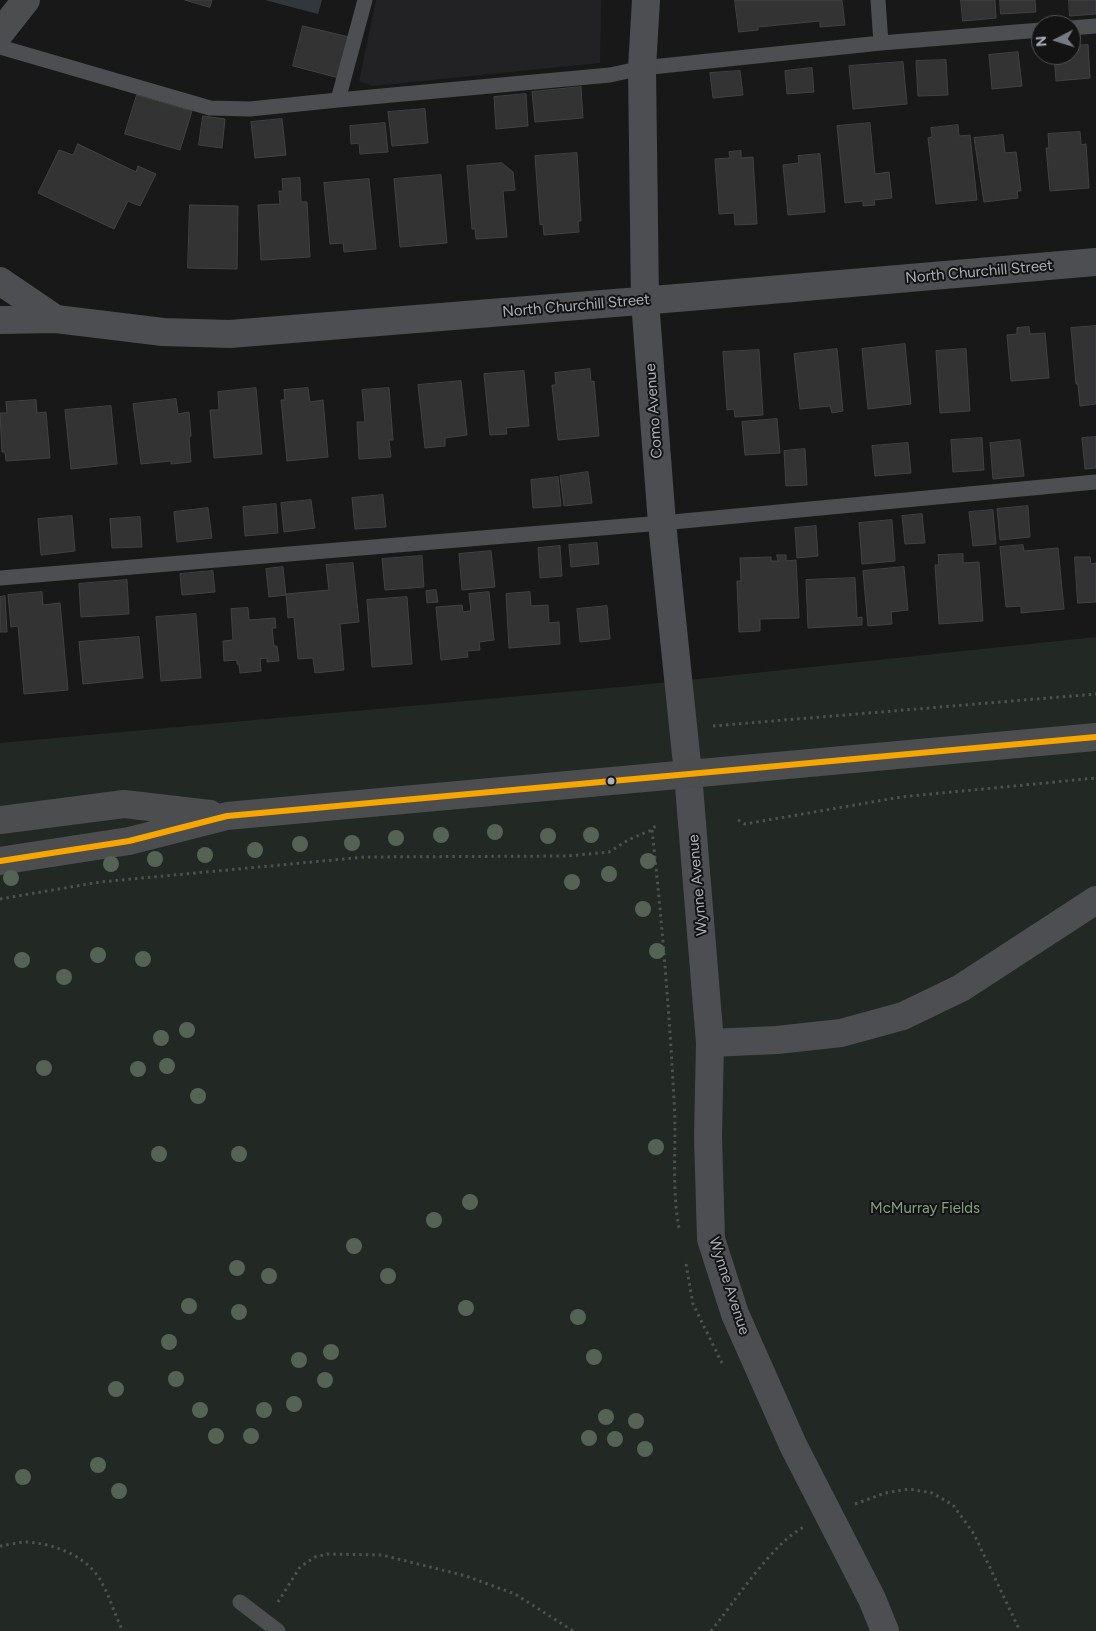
<!DOCTYPE html>
<style>
body{margin:0}
#map{position:relative;width:1096px;height:1631px;overflow:hidden;background:#181819;font-family:Figtree,sans-serif}
canvas{display:block}
.north{position:absolute;left:1031px;top:15px;width:50px;height:50px;box-sizing:border-box;background:#131314;border:1px solid #505256;border-radius:50%;rotate:265deg;font-size:14px;font-weight:700;line-height:20px;text-align:center;color:#abb0b8}
.north::after{content:'';display:block;margin:auto;width:18px;height:22px;background:#787b80;clip-path:polygon(50% 0,100% 100%,50% 72%,0 100%)}
</style>
<div id="map">
<canvas width="1096" height="1631"></canvas>
<div class="north">N</div>
</div>
<script>
const ctx = document.querySelector('canvas').getContext('2d');
ctx.lineJoin = 'round';
function fill(path, color) { ctx.fillStyle = color; ctx.fill(path, 'evenodd'); }
function stroke(path, color, width, dash) { ctx.strokeStyle = color; ctx.lineWidth = width; ctx.lineCap = dash ? 'butt' : 'round'; ctx.setLineDash(dash || []); ctx.stroke(path); }
function drawText(font, color, halo, rows, align = 'center') {
  ctx.font = font + ' Figtree,sans-serif'; ctx.lineWidth = 4; ctx.setLineDash([]); ctx.textBaseline = 'middle'; ctx.strokeStyle = halo; ctx.fillStyle = color; for (const [text, x, y, turn = 0] of rows) {
    ctx.save(); ctx.translate(x, y); ctx.rotate((+turn || 0) * Math.PI / 180); ctx.textAlign = isNaN(turn) ? turn : align; if (halo) ctx.strokeText(text, 0, 0); ctx.fillText(text, 0, 0); ctx.restore();
  }
}
fill(new Path2D(`
 M 376,0 L 601,0 L 600,63 L 372,86 L 359,81 Z`), '#222224');
fill(new Path2D(`
 M 1096,637 L 1096,1631 L 0,1631 L 0,743 L 631,686 Z`), '#222823');
fill(new Path2D(`
 M 265,0 L 322,0 L 318,14 Z`), '#30383d');
const building = new Path2D(`
 M 185,0 L 212,0 L 210,7 Z
 M 735,0 L 842,0 L 845,25 L 820,27 L 820,21 L 758,27 L 758,30 L 739,32 Z
 M 961,0 L 995,0 L 996,18 L 963,21 Z
 M 1000,0 L 1035,0 L 1036,12 L 1001,14 Z
 M 1069,0 L 1096,0 L 1096,14 L 1070,16 Z
 M 303,26 L 349,37 L 339,78 L 293,66 Z
 M 1088,45 L 1090,78 L 1056,81 L 1054,55 L 1071,55 L 1071,46 Z
 M 1018,52 L 1022,86 L 992,89 L 989,55 Z
 M 946,60 L 948,95 L 918,96 L 916,61 Z
 M 903,62 L 907,104 L 853,109 L 849,66 Z
 M 812,68 L 814,92 L 787,94 L 785,71 Z
 M 740,71 L 743,95 L 713,98 L 710,73 Z
 M 581,87 L 583,118 L 535,122 L 532,92 Z
 M 526,94 L 528,126 L 496,129 L 494,97 Z
 M 137,95 L 192,111 L 180,150 L 125,134 Z
 M 425,109 L 428,143 L 392,146 L 388,112 Z
 M 203,116 L 225,119 L 222,148 L 199,145 Z
 M 282,119 L 286,155 L 255,158 L 251,122 Z
 M 385,123 L 388,152 L 360,154 L 359,143 L 351,144 L 350,126 Z
 M 870,123 L 875,174 L 889,172 L 892,198 L 874,200 L 875,205 L 863,206 L 863,201 L 845,203 L 837,126 Z
 M 958,125 L 959,136 L 970,135 L 977,200 L 936,204 L 928,138 L 932,137 L 931,128 Z
 M 1080,132 L 1081,145 L 1086,144 L 1089,188 L 1050,191 L 1046,148 L 1049,148 L 1048,134 Z
 M 1003,135 L 1005,153 L 1016,152 L 1021,191 L 1017,191 L 1018,198 L 984,202 L 974,138 Z
 M 78,144 L 136,172 L 138,166 L 156,174 L 140,206 L 128,201 L 114,229 L 38,193 L 59,150 L 73,155 Z
 M 741,151 L 741,158 L 753,157 L 757,224 L 735,225 L 734,213 L 719,214 L 715,159 L 730,158 L 729,152 Z
 M 577,153 L 581,221 L 578,221 L 579,232 L 544,235 L 543,224 L 540,225 L 535,156 Z
 M 820,154 L 825,212 L 788,215 L 783,165 L 799,163 L 798,156 Z
 M 502,163 L 513,172 L 515,190 L 503,191 L 507,237 L 476,239 L 475,229 L 472,229 L 467,166 Z
 M 441,175 L 447,243 L 400,247 L 394,179 Z
 M 300,178 L 301,202 L 307,202 L 310,257 L 261,260 L 258,205 L 280,204 L 279,191 L 283,191 L 282,179 Z
 M 369,179 L 376,249 L 344,252 L 343,243 L 330,244 L 324,183 Z
 M 190,205 L 238,206 L 237,269 L 188,268 Z
 M 1096,326 L 1096,404 L 1080,406 L 1078,384 L 1076,384 L 1071,328 Z
 M 1029,327 L 1030,334 L 1045,333 L 1049,378 L 1011,381 L 1007,335 L 1017,334 L 1017,328 Z
 M 905,344 L 911,404 L 868,409 L 862,349 Z
 M 837,349 L 843,411 L 832,413 L 830,406 L 800,409 L 794,354 Z
 M 966,349 L 970,411 L 940,413 L 936,351 Z
 M 759,350 L 763,415 L 735,417 L 734,409 L 727,410 L 723,352 Z
 M 590,369 L 591,382 L 594,381 L 599,436 L 558,440 L 552,385 L 556,385 L 555,373 Z
 M 524,371 L 529,426 L 506,428 L 507,434 L 490,435 L 484,374 Z
 M 461,381 L 467,435 L 445,438 L 445,446 L 425,448 L 418,385 Z
 M 256,388 L 262,454 L 214,458 L 210,410 L 219,410 L 218,392 Z
 M 308,388 L 310,402 L 323,400 L 328,457 L 287,461 L 281,400 L 285,400 L 284,390 Z
 M 389,388 L 393,440 L 389,440 L 391,457 L 359,459 L 357,422 L 365,422 L 362,390 Z
 M 176,399 L 178,414 L 189,412 L 191,436 L 189,437 L 191,462 L 171,464 L 171,461 L 141,464 L 133,404 Z
 M 36,400 L 37,413 L 46,412 L 50,458 L 6,461 L 5,452 L 2,452 L 0,413 L 7,413 L 6,402 Z
 M 111,406 L 117,464 L 71,469 L 65,410 Z
 M 777,419 L 780,453 L 745,455 L 742,422 Z
 M 1096,437 L 1096,468 L 1085,469 L 1082,438 Z
 M 982,438 L 984,470 L 953,472 L 951,440 Z
 M 1020,440 L 1024,476 L 993,479 L 990,443 Z
 M 908,443 L 911,473 L 875,476 L 872,446 Z
 M 805,449 L 807,485 L 786,486 L 784,451 Z
 M 588,472 L 592,503 L 564,506 L 560,476 Z
 M 558,477 L 561,506 L 533,508 L 531,480 Z
 M 383,495 L 386,527 L 355,529 L 352,498 Z
 M 311,500 L 315,528 L 284,532 L 281,503 Z
 M 276,504 L 278,533 L 245,536 L 243,507 Z
 M 1028,506 L 1030,537 L 1000,540 L 997,509 Z
 M 208,508 L 212,538 L 177,542 L 174,512 Z
 M 993,510 L 996,544 L 973,546 L 969,512 Z
 M 922,514 L 925,543 L 905,544 L 902,516 Z
 M 72,516 L 75,551 L 41,555 L 38,519 Z
 M 140,517 L 142,547 L 112,548 L 110,519 Z
 M 892,520 L 895,561 L 862,564 L 859,523 Z
 M 816,526 L 818,556 L 797,558 L 795,528 Z
 M 597,543 L 599,564 L 571,567 L 569,545 Z
 M 1023,545 L 1024,551 L 1058,548 L 1064,609 L 1021,613 L 1021,606 L 1006,607 L 1000,547 Z
 M 560,546 L 562,576 L 540,578 L 538,548 Z
 M 491,551 L 495,587 L 462,590 L 459,554 Z
 M 963,554 L 963,563 L 979,562 L 983,621 L 939,624 L 935,565 L 939,565 L 938,555 Z
 M 777,555 L 786,555 L 786,561 L 796,560 L 799,618 L 760,619 L 760,631 L 739,632 L 737,581 L 741,581 L 740,558 L 771,557 L 771,561 L 778,561 Z
 M 422,556 L 424,587 L 385,590 L 382,559 Z
 M 1075,557 L 1090,557 L 1091,564 L 1096,563 L 1096,602 L 1078,603 Z
 M 353,563 L 359,622 L 340,624 L 344,670 L 315,673 L 313,658 L 298,659 L 294,617 L 288,618 L 286,594 L 329,590 L 326,565 Z
 M 283,567 L 286,595 L 269,597 L 266,569 Z
 M 904,567 L 908,610 L 891,612 L 892,624 L 868,626 L 863,571 Z
 M 213,571 L 215,592 L 182,595 L 180,574 Z
 M 855,578 L 857,618 L 862,617 L 862,625 L 808,628 L 806,580 Z
 M 127,580 L 129,614 L 81,617 L 79,584 Z
 M 436,590 L 438,602 L 427,603 L 426,591 Z
 M 42,592 L 43,605 L 60,603 L 68,690 L 24,694 L 18,626 L 11,627 L 8,595 Z
 M 489,592 L 494,640 L 479,642 L 480,650 L 467,651 L 468,657 L 441,660 L 436,607 L 462,605 L 463,612 L 471,611 L 469,594 Z
 M 530,592 L 531,606 L 548,605 L 549,623 L 559,622 L 560,644 L 509,648 L 506,594 Z
 M 5,596 L 7,632 L 0,632 L 0,597 Z
 M 407,597 L 412,664 L 372,667 L 367,600 Z
 M 607,606 L 610,639 L 580,642 L 577,609 Z
 M 248,608 L 249,620 L 275,618 L 276,628 L 272,628 L 274,646 L 277,646 L 279,661 L 267,662 L 267,658 L 260,659 L 261,671 L 240,673 L 239,664 L 237,664 L 237,660 L 224,661 L 223,641 L 233,640 L 231,609 Z
 M 196,614 L 201,678 L 161,681 L 156,617 Z
 M 139,637 L 143,678 L 83,684 L 79,642 Z`);
fill(building, '#333334');
stroke(building, '#414245', 1);
stroke(new Path2D(`
 M 713,726 L 1096,694
 M 738,820 L 745,824 L 901,797 L 1096,778
 M 652,830 C 662,920 669,1009 674,1099 C 677,1143 671,1185 679,1228
 M 0,899 L 100,882 L 365,857 L 567,856 L 609,852 L 630,839 L 652,830 L 657,824
 M 686,1264 L 693,1304 L 722,1363
 M 855,1504 L 885,1493 L 909,1489 L 932,1493 L 953,1505 L 974,1534 L 1020,1631
 M 0,1546 C 8,1545 18,1542 27,1542 C 56,1544 90,1557 103,1585 C 111,1600 115,1616 123,1631
 M 278,1602 L 300,1567 L 315,1557 L 327,1554 L 382,1555 L 466,1576 L 515,1594 L 573,1631
 M 711,1631 C 733,1604 774,1541 804,1527`), '#4e5052', 3, [2.5, 4]);
stroke(new Path2D(`
 M 365,0 L 338,100 L 610,75 L 642,68 L 881,43 L 1041,30
 M 878,0 L 881,43
 M 1071,28 L 1096,26
 M 0,47 L 210,108 L 250,109 L 338,100
 M 0,578 L 662,523 L 1096,482
 M 240,1602 L 278,1631`), '#4d4e51', 15);
stroke(new Path2D(`
 M 646,0 L 642,68 L 645,301 L 662,523 L 688,774 L 710,1043 L 708,1136 L 711,1239 L 735,1314 L 793,1445 L 872,1599 L 885,1631
 M 0,281 L 56,319
 M 0,320 L 56,319 L 163,332 L 230,334 L 689,297 L 1096,262
 M 710,1043 L 777,1040 L 841,1033 L 903,1016 L 961,988 L 1096,900`), '#4d4e51', 28);
stroke(new Path2D(`
 M 0,33 L 26,0
 M 0,820 L 124,804 L 210,814
 M 0,861 L 129,841 L 227,816 L 1096,737`), '#4c4d4f', 28);
stroke(new Path2D(`
 M 0,861 L 129,841 L 227,816 L 1096,737`), '#f7a600', 6);
ctx.fillStyle = '#546354';
for (const [x, y] of [
 [495,832],
 [441,835],
 [591,835],
 [548,836],
 [396,838],
 [352,843],
 [300,844],
 [255,850],
 [205,855],
 [155,859],
 [648,861],
 [111,864],
 [609,874],
 [11,878],
 [572,882],
 [643,909],
 [657,951],
 [98,955],
 [143,959],
 [22,960],
 [64,977],
 [187,1030],
 [161,1038],
 [167,1066],
 [44,1068],
 [138,1069],
 [198,1096],
 [656,1147],
 [159,1154],
 [239,1154],
 [470,1202],
 [434,1220],
 [354,1246],
 [237,1268],
 [269,1276],
 [388,1276],
 [189,1306],
 [466,1308],
 [239,1312],
 [578,1317],
 [169,1342],
 [331,1352],
 [594,1357],
 [299,1360],
 [176,1379],
 [325,1380],
 [116,1389],
 [294,1404],
 [200,1410],
 [264,1410],
 [606,1417],
 [636,1421],
 [216,1436],
 [251,1436],
 [589,1438],
 [615,1439],
 [645,1449],
 [98,1465],
 [23,1477],
 [119,1491]
]) { ctx.beginPath(); ctx.arc(x, y, 8, 0, 2 * Math.PI); ctx.fill(); }
for (const [x, y, r, color] of [
 [611,781,4.5,"#abb0b8"]
]) { const dot = new Path2D(); dot.arc(x, y, r, 0, 2 * Math.PI); ctx.fillStyle = color; ctx.fill(dot); stroke(dot, '#131314', 2); }
drawText('15px', '#abb0b8', '#131314', [
 ["North Churchill Street",979,272,-5],
 ["North Churchill Street",576,306,-5],
 ["Como Avenue",654,411,-94],
 ["Wynne Avenue",698,885,-95],
 ["Wynne Avenue",729,1286,72]
]);
drawText('15px', '#85a084', '#131314', [
 ["McMurray Fields",925,1209]
]);
</script>
